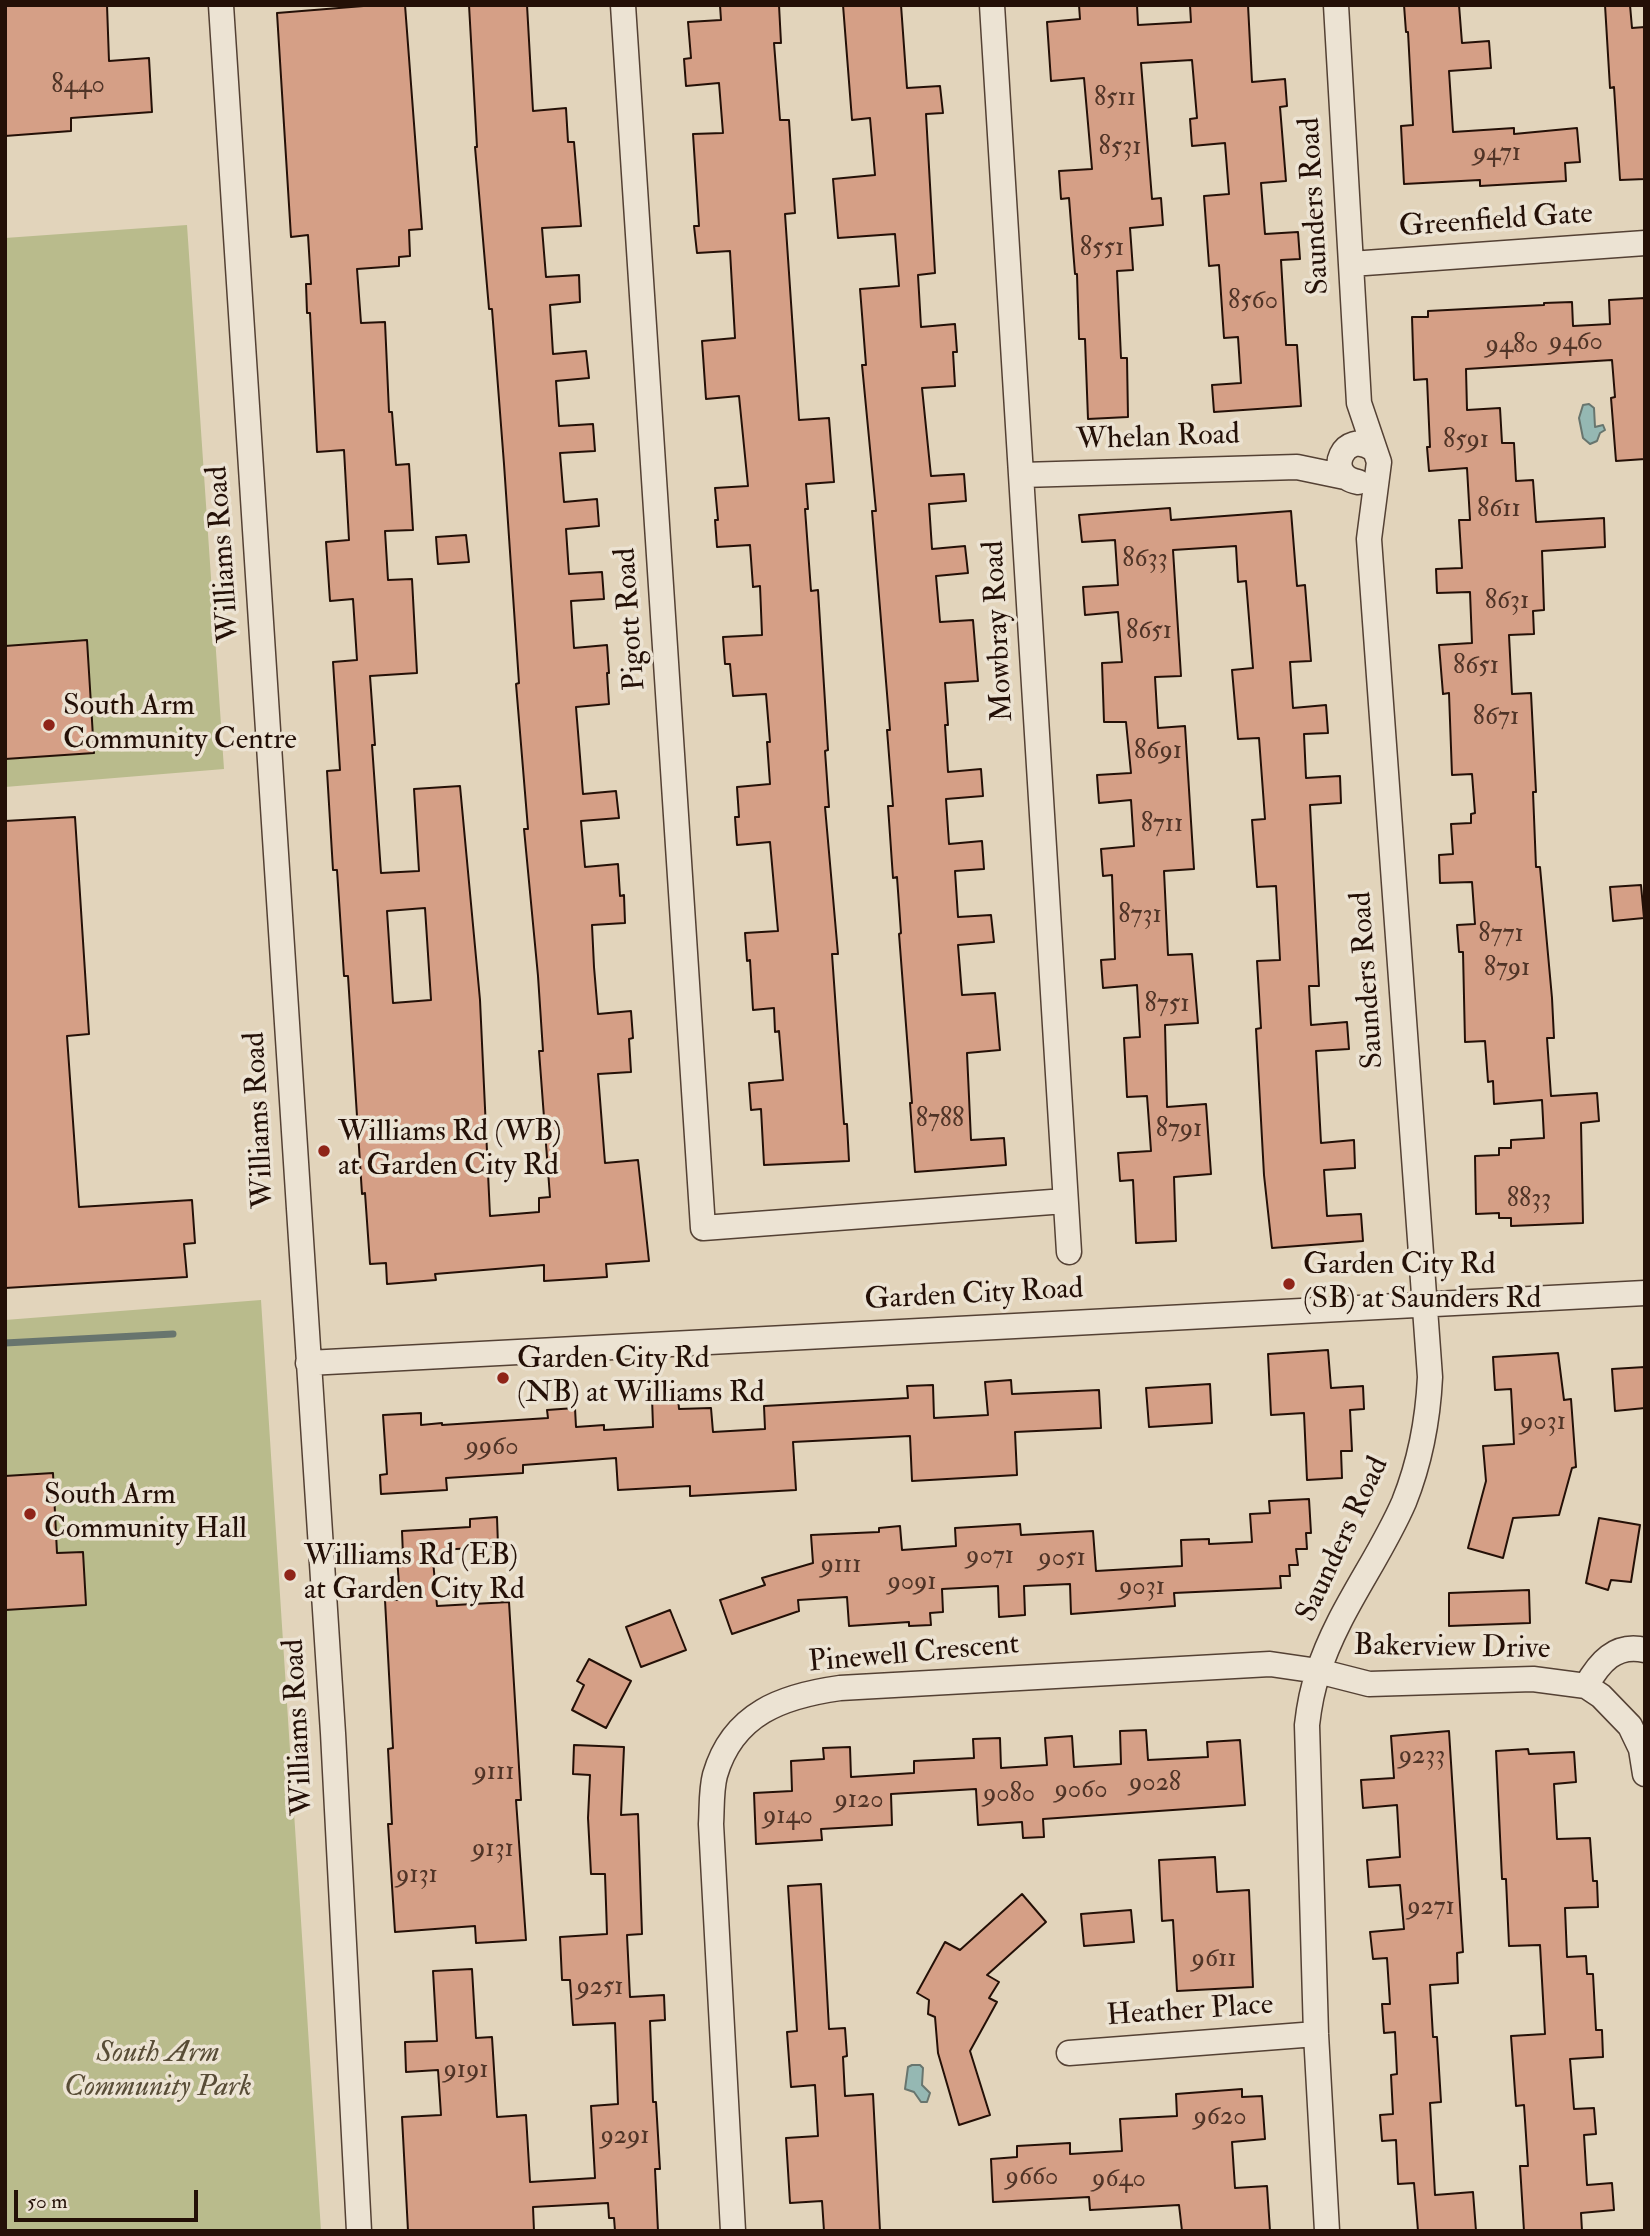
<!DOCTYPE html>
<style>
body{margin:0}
#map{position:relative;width:1650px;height:2236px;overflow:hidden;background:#e2d4bb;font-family:"IM FELL Double Pica",serif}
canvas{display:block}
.frame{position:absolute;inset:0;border:7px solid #241007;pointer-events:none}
.scale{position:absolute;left:14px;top:2190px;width:184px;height:32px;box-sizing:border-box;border:4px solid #241007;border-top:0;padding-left:9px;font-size:21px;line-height:24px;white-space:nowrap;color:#241007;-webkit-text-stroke:5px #ece3d3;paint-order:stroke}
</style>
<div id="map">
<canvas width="1650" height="2236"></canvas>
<div class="frame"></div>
<div class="scale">50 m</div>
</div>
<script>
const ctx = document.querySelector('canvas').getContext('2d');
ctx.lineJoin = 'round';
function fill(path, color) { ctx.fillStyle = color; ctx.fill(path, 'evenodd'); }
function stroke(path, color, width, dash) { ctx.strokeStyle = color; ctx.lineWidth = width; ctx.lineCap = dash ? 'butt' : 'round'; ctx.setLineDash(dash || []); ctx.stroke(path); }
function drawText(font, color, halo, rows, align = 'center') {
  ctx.font = font + ' "IM FELL Double Pica",serif'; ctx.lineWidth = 7; ctx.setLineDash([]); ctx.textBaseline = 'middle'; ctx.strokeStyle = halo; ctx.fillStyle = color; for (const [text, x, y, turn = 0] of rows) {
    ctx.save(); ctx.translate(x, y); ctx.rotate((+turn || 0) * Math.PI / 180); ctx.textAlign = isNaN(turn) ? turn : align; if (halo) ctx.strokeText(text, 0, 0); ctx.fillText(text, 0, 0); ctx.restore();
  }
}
fill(new Path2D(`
 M 187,225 L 224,769 L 5,787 L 5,238 Z
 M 261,1300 L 321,2231 L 5,2231 L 5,1320 Z`), '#b9bb8c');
const water = new Path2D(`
 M 1589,404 L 1594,408 L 1595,427 L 1603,425 L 1605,430 L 1600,433 L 1597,441 L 1590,444 L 1583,438 L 1579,418 L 1583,405 Z
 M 912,2065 L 920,2065 L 923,2068 L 922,2085 L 930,2093 L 927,2102 L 921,2102 L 914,2092 L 905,2089 L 908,2067 Z`);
fill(water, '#95b8b3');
stroke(water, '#68756e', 2);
stroke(new Path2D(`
 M 5,1343 L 173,1334`), '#68756e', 7);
const building = new Path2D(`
 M 5,5 L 107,5 L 109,61 L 149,58 L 152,112 L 71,118 L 71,131 L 5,136 Z
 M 376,5 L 405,5 L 422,229 L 409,230 L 410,256 L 399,257 L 399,266 L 357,269 L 361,323 L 385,322 L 389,412 L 392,412 L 396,465 L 409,464 L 413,530 L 385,531 L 388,580 L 412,579 L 417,673 L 370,676 L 375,745 L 372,745 L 381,873 L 419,871 L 414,789 L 460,786 L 480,1000 L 490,1216 L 539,1212 L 539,1198 L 550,1197 L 539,1051 L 543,1051 L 538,976 L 524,829 L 528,829 L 516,684 L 519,683 L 504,464 L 492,309 L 489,309 L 475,147 L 477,147 L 469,5 L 527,5 L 533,111 L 566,108 L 568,142 L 574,142 L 581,226 L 542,228 L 546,277 L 579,275 L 580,302 L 550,305 L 553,354 L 586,351 L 589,378 L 556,381 L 559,426 L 593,424 L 595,451 L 560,453 L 564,502 L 597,499 L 599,526 L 566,529 L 569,574 L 602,572 L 604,599 L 571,601 L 574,648 L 607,645 L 609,673 L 607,673 L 609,704 L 576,707 L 583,794 L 616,791 L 619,818 L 581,821 L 585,867 L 618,864 L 620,896 L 624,895 L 625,923 L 592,925 L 594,967 L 598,1014 L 631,1011 L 633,1038 L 629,1039 L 631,1072 L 598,1074 L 605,1163 L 638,1160 L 649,1261 L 606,1264 L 607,1277 L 544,1281 L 544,1265 L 435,1274 L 436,1280 L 387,1284 L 386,1263 L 370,1264 L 365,1193 L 362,1194 L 348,976 L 344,976 L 337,870 L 333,870 L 327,771 L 340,770 L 333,662 L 357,660 L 353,599 L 330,601 L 326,542 L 349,540 L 344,450 L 317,452 L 310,313 L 307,313 L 306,284 L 311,284 L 308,235 L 291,237 L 277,13 ZM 425,908 L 431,1000 L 393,1003 L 387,911 Z
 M 720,5 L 779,5 L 781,43 L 774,43 L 780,120 L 789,120 L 795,213 L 785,214 L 799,420 L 829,418 L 834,482 L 806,484 L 808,509 L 805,509 L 811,591 L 818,590 L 828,750 L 825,751 L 829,807 L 825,807 L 838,954 L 832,954 L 844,1124 L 847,1124 L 849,1161 L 764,1165 L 761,1109 L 751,1110 L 749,1083 L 783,1080 L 779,1031 L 775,1032 L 774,1008 L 753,1010 L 750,960 L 747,961 L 745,933 L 778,931 L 770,842 L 737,845 L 735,817 L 739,817 L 737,787 L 770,784 L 767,742 L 770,742 L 766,694 L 733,696 L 730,664 L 725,664 L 723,637 L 762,635 L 760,586 L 753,587 L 750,545 L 717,547 L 715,520 L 718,520 L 715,488 L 748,486 L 739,396 L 706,399 L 702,341 L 735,338 L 730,251 L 697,253 L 694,226 L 699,226 L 693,134 L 723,133 L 719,83 L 686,86 L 684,59 L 691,58 L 688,22 L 721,20 Z
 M 843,5 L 901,5 L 907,88 L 940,86 L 943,113 L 926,114 L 935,273 L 918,275 L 921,327 L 955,324 L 957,352 L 953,352 L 955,386 L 922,388 L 931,476 L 964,474 L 966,501 L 929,504 L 932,549 L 965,546 L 968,573 L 936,576 L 940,622 L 973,620 L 978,681 L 945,683 L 948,725 L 945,725 L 948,772 L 981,769 L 983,796 L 946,799 L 949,844 L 982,841 L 984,869 L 955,871 L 958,917 L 991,915 L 994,942 L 958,945 L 962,995 L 995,993 L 1000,1050 L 967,1053 L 971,1140 L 1004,1138 L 1006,1165 L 915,1172 L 910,1103 L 912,1103 L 899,934 L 901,933 L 897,877 L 893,878 L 888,806 L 893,806 L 887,730 L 890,730 L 872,511 L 876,511 L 862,365 L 866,365 L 860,289 L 899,286 L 895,234 L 838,238 L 833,179 L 875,175 L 870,118 L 852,120 Z
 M 1079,5 L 1137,5 L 1138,25 L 1191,22 L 1190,5 L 1248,5 L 1252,82 L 1285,79 L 1287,106 L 1280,107 L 1286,181 L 1261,183 L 1265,234 L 1298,232 L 1300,259 L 1281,260 L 1286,345 L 1297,345 L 1301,406 L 1214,412 L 1212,385 L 1241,383 L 1238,337 L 1224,338 L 1219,265 L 1209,266 L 1204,196 L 1229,194 L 1225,143 L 1192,146 L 1190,119 L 1197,118 L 1192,60 L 1141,63 L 1152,199 L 1161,198 L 1163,225 L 1130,228 L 1133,270 L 1117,271 L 1121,358 L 1127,358 L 1128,417 L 1088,419 L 1085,339 L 1079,339 L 1077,274 L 1075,274 L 1069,198 L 1061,199 L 1059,171 L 1092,169 L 1084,78 L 1051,81 L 1047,22 L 1080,19 Z
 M 1404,5 L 1459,5 L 1462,43 L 1489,41 L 1491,68 L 1449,71 L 1453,132 L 1514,128 L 1514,134 L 1577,128 L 1580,162 L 1565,163 L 1566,181 L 1480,186 L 1480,180 L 1404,184 L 1401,126 L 1413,125 L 1408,32 L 1406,32 Z
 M 1605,5 L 1630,5 L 1632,28 L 1645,27 L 1645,179 L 1620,180 L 1614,87 L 1610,88 Z
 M 1645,298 L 1645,459 L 1616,461 L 1611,398 L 1615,397 L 1612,360 L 1466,369 L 1467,410 L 1500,408 L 1502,443 L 1514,443 L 1516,481 L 1533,480 L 1536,522 L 1604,518 L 1605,547 L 1542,551 L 1544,610 L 1533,611 L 1534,634 L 1509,635 L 1512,694 L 1531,693 L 1536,792 L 1533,792 L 1536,867 L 1540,867 L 1552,998 L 1554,1038 L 1547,1038 L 1551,1096 L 1597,1093 L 1599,1121 L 1581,1123 L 1583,1223 L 1511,1226 L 1511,1218 L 1499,1218 L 1499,1213 L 1476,1214 L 1475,1156 L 1499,1155 L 1499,1148 L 1511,1148 L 1511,1140 L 1544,1138 L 1542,1100 L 1494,1104 L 1493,1081 L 1488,1082 L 1485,1041 L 1465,1042 L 1463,952 L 1459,952 L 1457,925 L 1475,924 L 1472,882 L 1440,883 L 1439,855 L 1453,854 L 1451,824 L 1471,823 L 1471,814 L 1475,813 L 1472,774 L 1452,775 L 1449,693 L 1443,694 L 1439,645 L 1472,643 L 1470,592 L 1437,593 L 1436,569 L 1462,568 L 1459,520 L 1470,520 L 1467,468 L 1429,471 L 1427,447 L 1430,447 L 1427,379 L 1414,380 L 1412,317 L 1428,317 L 1428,311 L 1544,305 L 1544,303 L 1572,302 L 1573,326 L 1610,324 L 1609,300 Z
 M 1170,508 L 1171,520 L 1291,511 L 1297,586 L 1305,585 L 1311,661 L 1290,662 L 1293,708 L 1326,705 L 1328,733 L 1304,734 L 1306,778 L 1340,776 L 1341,803 L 1310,805 L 1319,986 L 1309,986 L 1311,1025 L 1347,1022 L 1349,1049 L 1316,1051 L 1321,1143 L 1354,1140 L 1355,1168 L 1324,1170 L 1327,1216 L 1361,1214 L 1363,1241 L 1272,1248 L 1264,1175 L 1256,1029 L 1261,1028 L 1257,961 L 1280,960 L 1276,886 L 1257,887 L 1252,820 L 1265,819 L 1259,738 L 1238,739 L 1232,670 L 1253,668 L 1246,581 L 1238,582 L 1236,546 L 1173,550 L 1181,676 L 1155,677 L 1158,728 L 1185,726 L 1194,869 L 1164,871 L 1168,955 L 1192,954 L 1198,1023 L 1165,1025 L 1167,1107 L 1206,1104 L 1211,1174 L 1174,1177 L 1176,1241 L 1136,1243 L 1133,1180 L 1120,1181 L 1118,1153 L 1151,1151 L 1147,1096 L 1127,1097 L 1124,1038 L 1140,1037 L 1137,985 L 1103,988 L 1101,960 L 1115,959 L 1112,875 L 1103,876 L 1101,849 L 1134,846 L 1131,800 L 1099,803 L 1097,775 L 1131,773 L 1126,722 L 1104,722 L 1102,663 L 1122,662 L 1118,612 L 1085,615 L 1083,587 L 1118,585 L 1115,540 L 1082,542 L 1079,515 Z
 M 466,535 L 469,562 L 438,564 L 436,537 Z
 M 87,640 L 94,753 L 5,759 L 5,646 Z
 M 75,817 L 89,1034 L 67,1036 L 79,1207 L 192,1200 L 195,1243 L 184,1244 L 187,1277 L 5,1288 L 5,821 Z
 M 1641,885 L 1644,918 L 1613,921 L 1610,887 Z
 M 1328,1350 L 1331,1388 L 1363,1386 L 1364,1409 L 1350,1410 L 1352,1451 L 1341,1451 L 1342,1478 L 1307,1480 L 1304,1413 L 1271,1415 L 1268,1354 Z
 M 1558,1353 L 1564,1400 L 1571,1399 L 1576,1467 L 1572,1468 L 1559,1515 L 1513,1518 L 1503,1558 L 1468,1548 L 1486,1481 L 1483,1446 L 1514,1444 L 1511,1389 L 1495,1390 L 1493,1357 Z
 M 1645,1367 L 1645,1408 L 1615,1411 L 1612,1369 Z
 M 1011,1380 L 1012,1394 L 1099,1390 L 1101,1428 L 1015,1432 L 1017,1475 L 912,1481 L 910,1436 L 793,1442 L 796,1490 L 690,1496 L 690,1486 L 618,1490 L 616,1458 L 523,1465 L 523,1473 L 446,1478 L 447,1490 L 381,1494 L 380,1475 L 387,1474 L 383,1415 L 421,1413 L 421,1425 L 442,1423 L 442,1425 L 548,1418 L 547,1410 L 575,1408 L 576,1427 L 604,1425 L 604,1430 L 653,1427 L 652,1397 L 678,1396 L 679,1409 L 711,1408 L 713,1432 L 765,1429 L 764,1406 L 908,1398 L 907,1386 L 933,1385 L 934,1418 L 988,1415 L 985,1382 Z
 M 1210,1384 L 1212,1423 L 1149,1427 L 1146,1388 Z
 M 53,1473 L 57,1553 L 83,1552 L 86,1605 L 5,1610 L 5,1476 Z
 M 1309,1499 L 1311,1533 L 1306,1533 L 1307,1549 L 1296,1549 L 1298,1565 L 1289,1565 L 1290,1576 L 1280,1576 L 1281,1588 L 1174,1593 L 1175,1606 L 1071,1614 L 1070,1584 L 1024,1586 L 1025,1615 L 999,1617 L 998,1586 L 942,1589 L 943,1612 L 930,1613 L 931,1625 L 909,1626 L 909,1622 L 849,1626 L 847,1597 L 798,1600 L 799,1611 L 732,1634 L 720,1600 L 765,1585 L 762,1578 L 813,1563 L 811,1535 L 879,1532 L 879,1528 L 900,1526 L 902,1550 L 956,1546 L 955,1528 L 1020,1524 L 1021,1535 L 1093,1531 L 1096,1571 L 1182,1566 L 1181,1540 L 1209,1539 L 1209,1544 L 1252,1542 L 1250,1514 L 1270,1513 L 1269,1501 Z
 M 497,1517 L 498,1546 L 443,1550 L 444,1560 L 433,1560 L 437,1606 L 509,1602 L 521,1800 L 516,1800 L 526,1940 L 476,1943 L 475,1926 L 395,1932 L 388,1824 L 392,1824 L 388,1749 L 393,1748 L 385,1600 L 400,1600 L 397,1556 L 403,1556 L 402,1531 L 470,1527 L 470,1519 Z
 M 1599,1518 L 1640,1525 L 1631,1582 L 1611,1580 L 1608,1590 L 1586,1583 Z
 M 1529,1590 L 1530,1623 L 1449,1626 L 1449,1593 Z
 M 670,1610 L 686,1650 L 641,1667 L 626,1627 Z
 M 589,1659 L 631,1681 L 606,1728 L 572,1710 L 584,1685 L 577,1681 Z
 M 1146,1730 L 1148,1760 L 1208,1757 L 1207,1742 L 1240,1740 L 1245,1805 L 1043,1819 L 1044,1837 L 1023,1838 L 1022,1822 L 978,1825 L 976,1789 L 891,1794 L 892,1825 L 821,1829 L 822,1840 L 756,1844 L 754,1793 L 792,1791 L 791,1761 L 824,1759 L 823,1748 L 850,1747 L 851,1777 L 914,1773 L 914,1761 L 974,1758 L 973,1739 L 1000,1738 L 1001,1768 L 1047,1765 L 1045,1738 L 1072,1736 L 1074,1767 L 1121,1764 L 1120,1731 Z
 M 1449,1731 L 1463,1952 L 1457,1953 L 1458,1983 L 1430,1985 L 1433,2037 L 1437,2037 L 1441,2102 L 1430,2103 L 1435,2195 L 1473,2192 L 1476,2231 L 1418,2231 L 1414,2183 L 1398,2184 L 1396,2140 L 1382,2141 L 1380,2115 L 1393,2114 L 1391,2075 L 1397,2074 L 1395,2032 L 1384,2033 L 1382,2004 L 1390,2004 L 1387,1958 L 1373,1959 L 1370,1932 L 1404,1929 L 1400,1885 L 1369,1887 L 1367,1860 L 1400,1857 L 1397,1805 L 1363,1808 L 1361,1780 L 1394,1778 L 1391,1736 Z
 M 574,1745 L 624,1747 L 621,1815 L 638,1814 L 642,1934 L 627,1935 L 630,1997 L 664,1995 L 665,2020 L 650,2021 L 653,2102 L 656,2102 L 660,2169 L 655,2169 L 658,2231 L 615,2231 L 614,2218 L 609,2218 L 608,2203 L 533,2207 L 534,2231 L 408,2231 L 402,2117 L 441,2115 L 438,2070 L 406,2072 L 405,2042 L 437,2041 L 433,1971 L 472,1969 L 476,2038 L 492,2037 L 497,2117 L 526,2115 L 530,2182 L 595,2178 L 591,2106 L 618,2104 L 615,2023 L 573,2025 L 570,1980 L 562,1980 L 560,1937 L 607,1934 L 605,1874 L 591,1874 L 588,1818 L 590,1775 L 573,1774 Z
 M 1528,1749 L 1529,1754 L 1574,1752 L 1576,1782 L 1554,1784 L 1557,1839 L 1590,1838 L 1593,1881 L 1597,1881 L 1598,1907 L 1565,1908 L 1567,1957 L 1586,1956 L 1587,1974 L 1593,1974 L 1596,2030 L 1602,2030 L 1603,2057 L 1570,2059 L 1574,2109 L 1594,2108 L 1596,2134 L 1584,2135 L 1587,2185 L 1612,2183 L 1614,2210 L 1581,2213 L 1582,2231 L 1524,2231 L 1520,2166 L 1528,2166 L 1524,2105 L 1516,2106 L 1511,2036 L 1545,2034 L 1540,1945 L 1509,1946 L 1506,1879 L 1502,1879 L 1496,1751 Z
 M 1215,1857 L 1217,1892 L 1249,1890 L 1253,1987 L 1177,1991 L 1173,1920 L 1162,1921 L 1159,1860 Z
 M 821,1884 L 829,2029 L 845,2028 L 847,2056 L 843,2057 L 845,2096 L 873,2094 L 880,2231 L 824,2231 L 822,2201 L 790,2203 L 786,2138 L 818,2136 L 815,2085 L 791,2087 L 787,2032 L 797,2031 L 788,1886 Z
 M 1022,1894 L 1046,1922 L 987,1975 L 999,1982 L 989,1998 L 997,2002 L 970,2051 L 990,2115 L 959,2125 L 938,2053 L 935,2017 L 928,2014 L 929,2000 L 917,1993 L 945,1942 L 960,1950 Z
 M 1131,1910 L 1134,1942 L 1084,1946 L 1081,1914 Z
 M 1242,2089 L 1242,2097 L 1262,2096 L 1265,2139 L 1232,2142 L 1235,2188 L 1267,2186 L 1270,2231 L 1182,2231 L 1179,2205 L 1090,2210 L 1089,2197 L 993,2202 L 991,2159 L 1017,2157 L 1017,2146 L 1070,2143 L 1070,2154 L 1122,2151 L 1120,2119 L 1177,2116 L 1176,2094 Z`);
fill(building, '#d59f86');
stroke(building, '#241007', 2);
const minor = new Path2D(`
 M 221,5 L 333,1733 L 359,2231
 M 623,5 L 703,1228 L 1065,1201
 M 992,5 L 1069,1252
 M 1351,264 L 1645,243
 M 1022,475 L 1297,467 L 1345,477
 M 1358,482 C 1322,475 1345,428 1373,449
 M 308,1363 L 1645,1293
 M 1586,1686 C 1599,1663 1615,1643 1645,1650
 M 1069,2053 L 1316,2034
 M 733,2231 L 711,1824 C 712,1808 711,1790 715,1775 C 733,1713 783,1696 840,1688 L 1270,1664 L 1318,1671 L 1369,1684 L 1533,1679 L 1586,1686 L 1601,1696 L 1630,1726 L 1641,1749 L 1645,1774
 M 1327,2231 L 1316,2034 L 1307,1725 C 1309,1707 1312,1690 1318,1673 C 1337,1612 1379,1560 1404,1502 C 1420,1462 1428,1419 1430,1377 L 1369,539 L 1379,462 L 1359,403 L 1336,5`);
stroke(minor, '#544134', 27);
stroke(minor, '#ece3d3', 24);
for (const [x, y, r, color] of [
 [49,725,7,"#8f2418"],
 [324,1151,7,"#8f2418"],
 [1289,1284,7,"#8f2418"],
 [503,1378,7,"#8f2418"],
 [30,1514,7,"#8f2418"],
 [290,1575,7,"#8f2418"]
]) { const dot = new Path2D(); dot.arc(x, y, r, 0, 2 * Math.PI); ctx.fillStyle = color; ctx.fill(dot); stroke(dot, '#ece3d3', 2.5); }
drawText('26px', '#503427', null, [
 ["8440",78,86],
 ["8511",1115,99],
 ["8531",1120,148],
 ["9471",1497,154],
 ["8551",1102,249],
 ["8560",1253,302],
 ["9460",1576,343],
 ["9480",1512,346],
 ["8591",1466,441],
 ["8611",1499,510],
 ["8633",1145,560],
 ["8631",1507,602],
 ["8651",1149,632],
 ["8651",1476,667],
 ["8671",1496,718],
 ["8691",1158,752],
 ["8711",1162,825],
 ["8731",1140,916],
 ["8771",1501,935],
 ["8791",1507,969],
 ["8751",1167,1005],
 ["8788",940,1120],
 ["8791",1179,1130],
 ["8833",1529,1200],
 ["9031",1543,1423],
 ["9960",492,1448],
 ["9071",990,1557],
 ["9051",1062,1559],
 ["9111",841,1566],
 ["9091",912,1583],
 ["9031",1142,1588],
 ["9233",1422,1757],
 ["9111",494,1773],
 ["9028",1155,1784],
 ["9060",1081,1791],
 ["9080",1009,1795],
 ["9120",859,1801],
 ["9140",788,1817],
 ["9131",493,1850],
 ["9131",417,1876],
 ["9271",1431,1908],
 ["9611",1214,1960],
 ["9251",600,1988],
 ["9191",466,2071],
 ["9620",1220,2118],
 ["9291",625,2137],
 ["9660",1032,2178],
 ["9640",1119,2180]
]);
drawText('30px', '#241007', '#ece3d3', [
 ["Saunders Road",1316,206,-93],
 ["Greenfield Gate",1496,222,-4],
 ["Whelan Road",1158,439,-2],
 ["Williams Road",225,554,-94],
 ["Pigott Road",632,619,-94],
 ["Mowbray Road",1000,631,-93],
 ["Saunders Road",1369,980,-94],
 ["Williams Road",261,1120,-93],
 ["Garden City Road",974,1296,-3],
 ["Saunders Road",1344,1540,-65],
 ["Bakerview Drive",1452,1649,1],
 ["Pinewell Crescent",914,1655,-5],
 ["Williams Road",300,1727,-93],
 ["Heather Place",1190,2012,-4]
]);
drawText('30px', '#241007', '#ece3d3', [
 ["South Arm",63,708],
 ["Community Centre",63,742],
 ["Williams Rd (WB)",338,1134],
 ["at Garden City Rd",338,1168],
 ["Garden City Rd",1303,1267],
 ["(SB) at Saunders Rd",1303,1301],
 ["Garden City Rd",517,1361],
 ["(NB) at Williams Rd",517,1395],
 ["South Arm",44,1497],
 ["Community Hall",44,1531],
 ["Williams Rd (EB)",304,1558],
 ["at Garden City Rd",304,1592]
], 'left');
drawText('italic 30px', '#584c36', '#ece3d3', [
 ["South Arm",158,2055],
 ["Community Park",158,2089]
]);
</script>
